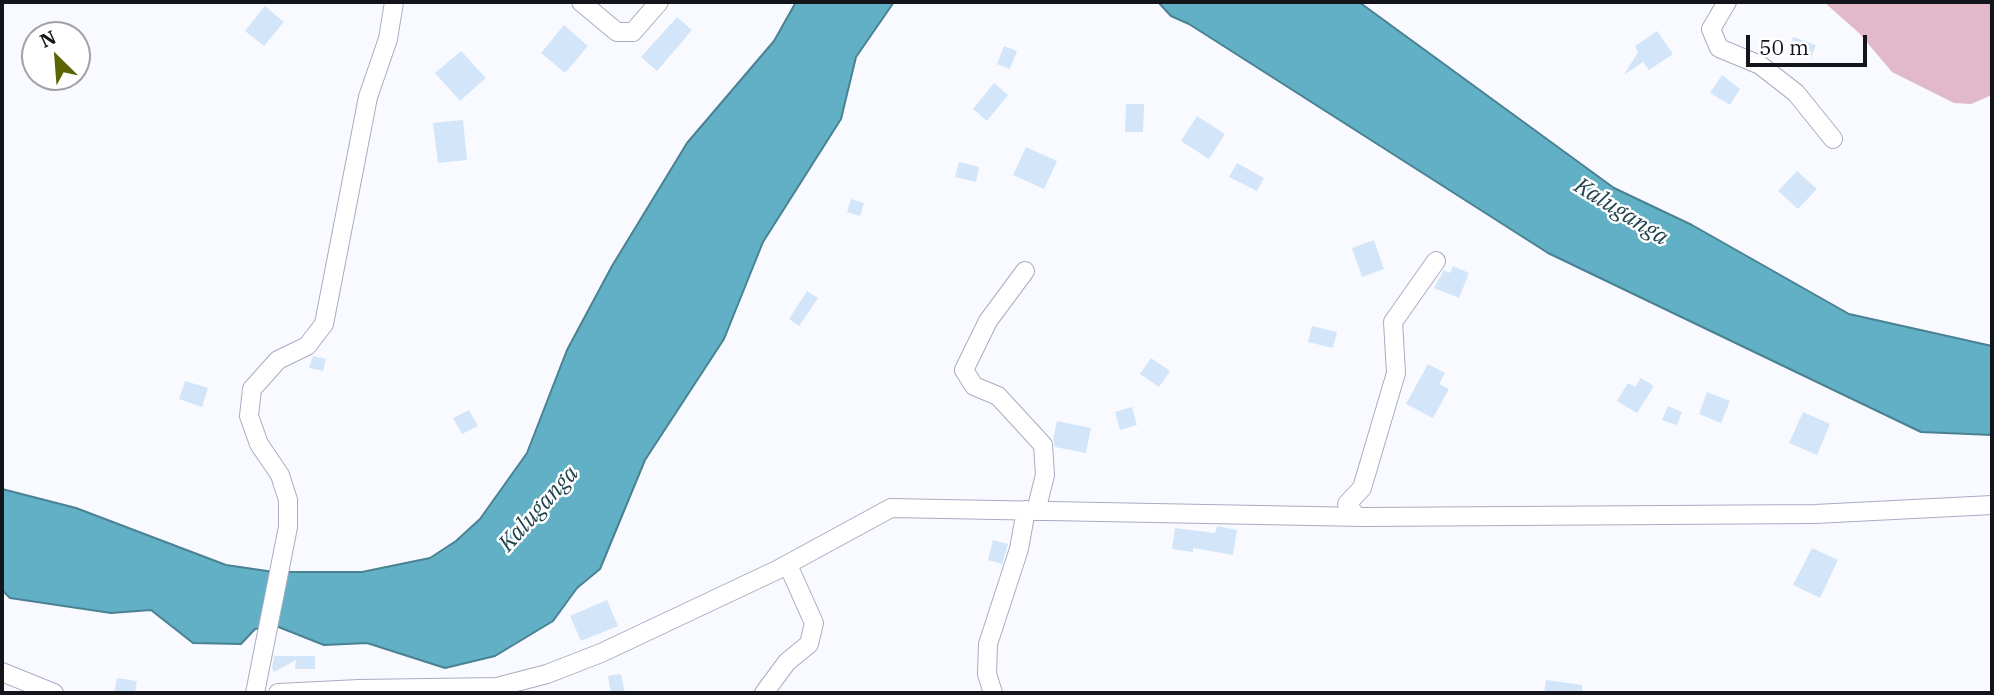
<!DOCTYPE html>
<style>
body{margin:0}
#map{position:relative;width:1994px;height:695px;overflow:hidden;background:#f9faff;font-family:"IBM Plex Serif",serif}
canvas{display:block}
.frame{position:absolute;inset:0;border:4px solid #14141d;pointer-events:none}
.north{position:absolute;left:21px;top:21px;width:70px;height:70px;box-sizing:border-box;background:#fff;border:2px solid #a1a1a5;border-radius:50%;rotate:335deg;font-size:19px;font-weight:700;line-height:28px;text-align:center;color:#14141d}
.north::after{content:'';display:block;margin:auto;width:24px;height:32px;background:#5a6403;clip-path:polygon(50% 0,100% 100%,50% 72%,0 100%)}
.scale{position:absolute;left:1746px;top:35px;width:121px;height:32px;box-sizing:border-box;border:4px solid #14141d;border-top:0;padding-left:9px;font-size:21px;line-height:24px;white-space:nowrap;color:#14141d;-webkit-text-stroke:5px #fff;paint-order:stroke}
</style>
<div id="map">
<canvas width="1994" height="695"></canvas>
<div class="frame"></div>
<div class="north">N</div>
<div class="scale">50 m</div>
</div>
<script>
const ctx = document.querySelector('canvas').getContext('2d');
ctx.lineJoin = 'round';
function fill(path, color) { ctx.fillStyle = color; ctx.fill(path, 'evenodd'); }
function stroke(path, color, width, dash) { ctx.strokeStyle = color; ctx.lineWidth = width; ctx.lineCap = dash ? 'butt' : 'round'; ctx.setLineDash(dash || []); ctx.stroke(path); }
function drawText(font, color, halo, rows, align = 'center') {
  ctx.font = font + ' "IBM Plex Serif",serif'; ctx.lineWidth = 5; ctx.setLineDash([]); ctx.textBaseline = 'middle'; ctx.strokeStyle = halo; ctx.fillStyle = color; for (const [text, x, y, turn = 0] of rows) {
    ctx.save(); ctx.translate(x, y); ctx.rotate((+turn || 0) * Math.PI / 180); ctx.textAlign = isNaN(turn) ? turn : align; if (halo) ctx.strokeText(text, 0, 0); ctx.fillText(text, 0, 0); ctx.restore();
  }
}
fill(new Path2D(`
 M 1824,2 L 1992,2 L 1992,95 L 1971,104 L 1954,103 L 1892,72 L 1859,33 Z`), '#e1b9c9');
const water = new Path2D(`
 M 796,2 L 894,2 L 856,57 L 841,119 L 763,242 L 724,339 L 645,460 L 600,569 L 577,588 L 553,621 L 495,656 L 445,668 L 367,643 L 324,645 L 276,626 L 255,629 L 241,644 L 193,643 L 151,610 L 111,613 L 10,598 L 2,590 L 2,489 L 76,508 L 226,565 L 274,572 L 362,572 L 430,558 L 456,541 L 480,519 L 527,453 L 567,350 L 612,266 L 687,143 L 774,41 Z
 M 1158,2 L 1359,2 L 1614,188 L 1692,225 L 1849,314 L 1992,346 L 1992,435 L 1921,432 L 1548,253 L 1189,24 L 1171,16 Z`);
fill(water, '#61b0c5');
stroke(water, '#4a8193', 2);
fill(new Path2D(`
 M 265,6 L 284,22 L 264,46 L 245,31 Z
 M 677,17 L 692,30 L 657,71 L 641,57 Z
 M 564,25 L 588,46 L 565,73 L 541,53 Z
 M 1657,31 L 1673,54 L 1649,70 L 1643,62 L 1624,75 L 1638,52 L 1635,46 Z
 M 1793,37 L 1816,45 L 1811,58 L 1789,50 Z
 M 1004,46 L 1017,51 L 1010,69 L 997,64 Z
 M 461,51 L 486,78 L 460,101 L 435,73 Z
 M 1722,75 L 1740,89 L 1730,105 L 1710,93 Z
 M 994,83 L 1008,95 L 987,121 L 973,109 Z
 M 1126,104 L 1144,104 L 1143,132 L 1125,132 Z
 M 1197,116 L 1225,134 L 1209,159 L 1181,141 Z
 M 463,120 L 467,160 L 438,163 L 433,123 Z
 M 1026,147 L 1057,161 L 1044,189 L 1013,175 Z
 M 959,162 L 979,167 L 976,182 L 955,177 Z
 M 1237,163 L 1264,178 L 1257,191 L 1229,177 Z
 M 1797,171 L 1817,189 L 1798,209 L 1778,191 Z
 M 851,199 L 864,203 L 860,216 L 847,212 Z
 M 1374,240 L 1384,269 L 1362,277 L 1352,248 Z
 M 1453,266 L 1469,273 L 1459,298 L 1434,288 L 1444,270 L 1450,273 Z
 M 807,291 L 818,298 L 799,326 L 789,319 Z
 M 1312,326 L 1337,332 L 1333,348 L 1308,342 Z
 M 313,356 L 326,359 L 323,371 L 309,368 Z
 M 1151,358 L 1170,371 L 1159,387 L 1140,374 Z
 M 1428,364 L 1445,373 L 1439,384 L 1449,389 L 1433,418 L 1406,404 Z
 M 1641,378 L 1654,386 L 1637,413 L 1617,401 L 1628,383 L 1635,387 Z
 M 185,381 L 208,388 L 202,407 L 179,399 Z
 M 1707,392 L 1730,401 L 1721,423 L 1699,414 Z
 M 1668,406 L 1682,412 L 1677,425 L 1662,420 Z
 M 1132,407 L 1137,425 L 1120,430 L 1115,412 Z
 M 469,410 L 478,426 L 462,434 L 453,418 Z
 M 1803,412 L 1830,424 L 1817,455 L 1789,443 Z
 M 1057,421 L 1091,428 L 1086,453 L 1055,447 L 1053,440 Z
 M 1217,526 L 1237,530 L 1233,555 L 1193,548 L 1193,552 L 1172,549 L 1175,528 L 1215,533 Z
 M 993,540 L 1008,544 L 1002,564 L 988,560 Z
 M 1812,548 L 1838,560 L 1820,598 L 1793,585 Z
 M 607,600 L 618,626 L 581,641 L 570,616 Z
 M 274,656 L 315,656 L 315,669 L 295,669 L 296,660 L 274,672 L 272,668 Z
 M 621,674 L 625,693 L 611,693 L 608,676 Z
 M 117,678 L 137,681 L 135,693 L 114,693 Z
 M 1546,680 L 1582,685 L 1582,693 L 1544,693 Z`), '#d3e5f8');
const minor = new Path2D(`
 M 581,2 L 617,32 L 633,32 L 659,2
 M 1727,2 L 1711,29 L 1719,48 L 1760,65 L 1796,93 L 1833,139
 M 1025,271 L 988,321 L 964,370 L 974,386 L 998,396 L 1043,445 L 1045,475 L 1036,511
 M 1357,517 L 1347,504 L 1362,488 L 1396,373 L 1393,322 L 1436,261
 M 2,672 L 54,693
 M 255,693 L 288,527 L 288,500 L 280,475 L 259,444 L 249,416 L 252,389 L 278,360 L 307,346 L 324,324 L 368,97 L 388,39 L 394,2
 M 278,693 L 359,689 L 497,687 L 547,674 L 601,653 L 777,570 L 891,508 L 1364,517 L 1815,514 L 1992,505
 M 764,693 L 787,662 L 809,644 L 814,623 L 788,565
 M 993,693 L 987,674 L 988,644 L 1019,549 L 1026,510`);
stroke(minor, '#aaabc3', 20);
stroke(minor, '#fff', 18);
drawText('italic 23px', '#1f444e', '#fff', [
 ["Kaluganga",1621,212,32],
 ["Kaluganga",539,509,-48]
]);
</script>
